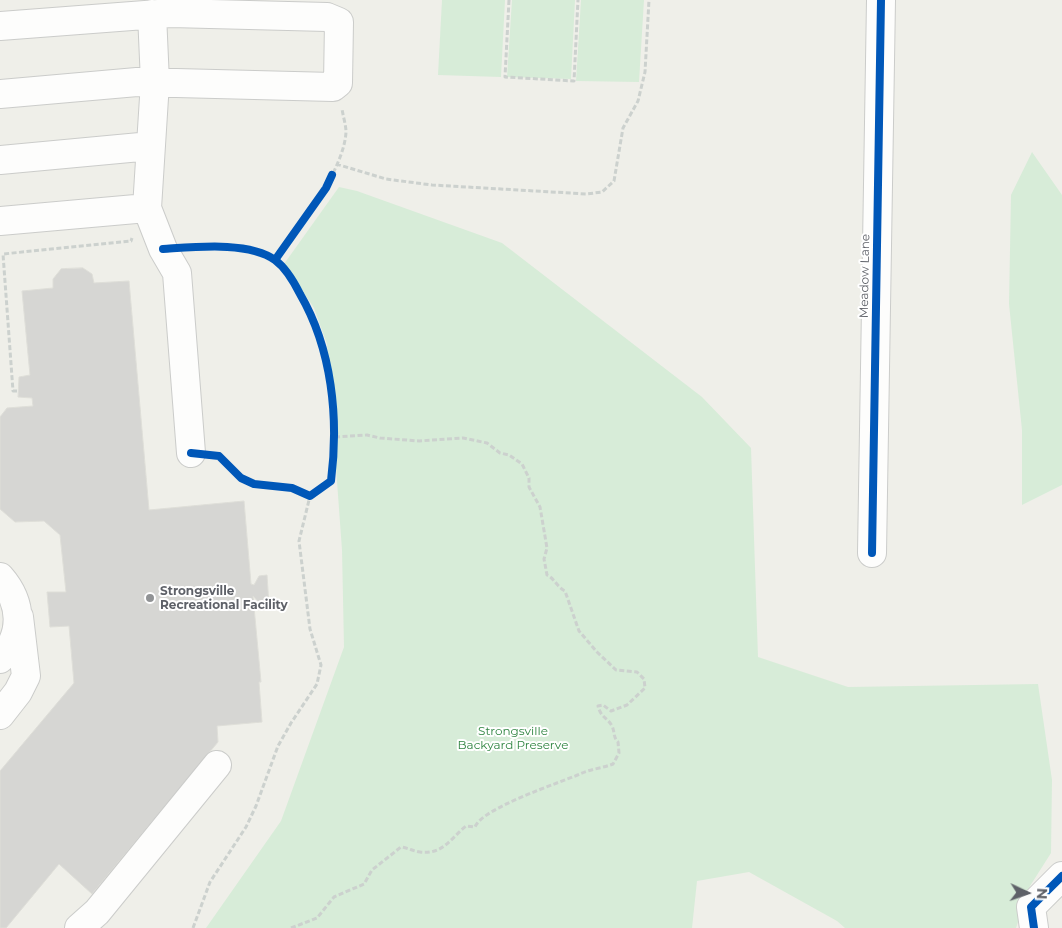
<!DOCTYPE html>
<style>
body{margin:0}
#map{position:relative;width:1062px;height:928px;overflow:hidden;background:#efefe9;font-family:Montserrat,sans-serif}
canvas{display:block}
.north{position:absolute;left:1002px;top:868px;width:50px;height:50px;-webkit-text-stroke:4px #fff;paint-order:stroke;rotate:93deg;font-size:14px;font-weight:700;line-height:20px;text-align:center;color:#5e6168}
.north::after{content:'';display:block;margin:auto;width:18px;height:22px;background:#5e6168;clip-path:polygon(50% 0,100% 100%,50% 72%,0 100%)}
</style>
<div id="map">
<canvas width="1062" height="928"></canvas>
<div class="north">N</div>
</div>
<script>
const ctx = document.querySelector('canvas').getContext('2d');
ctx.lineJoin = 'round';
function fill(path, color) { ctx.fillStyle = color; ctx.fill(path, 'evenodd'); }
function stroke(path, color, width, dash) { ctx.strokeStyle = color; ctx.lineWidth = width; ctx.lineCap = dash ? 'butt' : 'round'; ctx.setLineDash(dash || []); ctx.stroke(path); }
function drawText(font, color, halo, rows, align = 'center') {
  ctx.font = font + ' Montserrat,sans-serif'; ctx.lineWidth = 4; ctx.setLineDash([]); ctx.textBaseline = 'middle'; ctx.strokeStyle = halo; ctx.fillStyle = color; for (const [text, x, y, turn = 0] of rows) {
    ctx.save(); ctx.translate(x, y); ctx.rotate((+turn || 0) * Math.PI / 180); ctx.textAlign = isNaN(turn) ? turn : align; if (halo) ctx.strokeText(text, 0, 0); ctx.fillText(text, 0, 0); ctx.restore();
  }
}
fill(new Path2D(`
 M 442,0 L 505,0 L 501,77 L 438,75 Z
 M 512,0 L 575,0 L 571,79 L 507,77 Z
 M 581,0 L 644,0 L 639,82 L 576,81 Z
 M 1032,152 L 1062,195 L 1062,485 L 1022,505 L 1022,430 L 1009,304 L 1011,195 Z
 M 339,187 L 357,191 L 502,243 L 702,397 L 751,448 L 758,657 L 848,687 L 1038,684 L 1052,780 L 1051,853 L 1030,886 L 1016,928 L 845,928 L 837,921 L 749,872 L 697,881 L 692,928 L 206,928 L 281,821 L 344,647 L 342,550 L 327,344 L 314,308 L 284,264 Z`), '#d7ecd8');
const building = new Path2D(`
 M 83,268 L 92,274 L 94,283 L 129,281 L 149,510 L 244,501 L 251,584 L 254,585 L 259,576 L 267,575 L 269,605 L 261,605 L 253,596 L 261,682 L 259,682 L 262,722 L 217,726 L 218,742 L 92,894 L 59,864 L 6,928 L 0,928 L 0,771 L 74,683 L 69,626 L 50,627 L 47,592 L 66,592 L 60,535 L 44,521 L 15,522 L 0,509 L 0,417 L 7,408 L 33,406 L 32,398 L 18,397 L 19,377 L 30,375 L 22,291 L 53,288 L 53,279 L 61,269 Z`);
fill(building, '#d6d6d3');
stroke(building, '#deded8', 1);
const minor = new Path2D(`
 M 152,14 L 155,82 L 147,208 L 163,249 L 177,273 L 191,453
 M 0,26 L 171,13 L 327,17 L 339,22 L 338,83 L 333,87 L 137,82 L 0,94
 M 0,160 L 151,146
 M 0,221 L 147,208
 M 872,553 L 881,0
 M 0,577 C 22,602 25,635 0,659
 M 0,715 L 18,692 L 26,676 L 19,617
 M 79,928 L 97,912 L 217,765
 M 1034,928 L 1031,907 L 1062,876`);
stroke(minor, '#cbccca', 30);
stroke(new Path2D(`
 M 509,0 L 505,77 L 574,81 L 578,0
 M 336,164 L 386,179 L 432,185 L 587,194 L 602,192 L 614,181 L 623,128 L 638,101 L 645,72 L 649,0
 M 189,248 C 217,248 250,244 274,260 C 285,267 293,282 300,293 C 332,349 339,418 331,481 L 310,496 L 292,488 L 254,484 L 241,478 L 219,456 L 214,454
 M 275,260 L 326,188 C 334,171 345,151 346,132 C 346,125 343,116 342,109
 M 17,391 L 13,391 L 3,254 L 131,241 L 132,238
 M 193,928 L 210,882 L 246,827 L 256,806 L 278,746 L 291,723 L 317,684 L 321,665 L 310,629 L 299,541 L 310,496
 M 291,928 L 317,918 L 334,897 L 364,884 L 372,870 L 401,847 C 408,848 413,851 420,852 C 443,855 451,838 466,826 L 475,827 C 482,808 559,783 580,774 C 590,769 603,768 613,764 L 619,753 L 618,742 C 613,737 615,732 612,726 C 607,717 601,718 598,706 L 603,705 L 611,711 L 627,705 L 645,688 L 644,679 L 637,672 L 616,670 L 597,652 L 579,631 L 565,591 C 557,587 555,579 547,575 L 544,559 L 547,548 L 540,507 L 529,487 L 529,478 L 522,464 L 509,455 L 500,453 L 487,443 L 463,438 L 419,441 L 380,438 L 367,435 L 335,437`), '#ccd1ce', 3, [5, 2.5]);
stroke(minor, '#fdfdfc', 28);
stroke(new Path2D(`
 M 163,249 C 195,247 249,241 275,260 C 286,268 294,282 300,294 C 332,349 339,418 331,481 L 310,496 L 292,488 L 254,484 L 241,478 L 219,456 L 191,453
 M 275,260 L 326,188 L 332,175
 M 872,553 L 881,0
 M 1034,928 L 1031,907 L 1062,876`), '#0057b8', 8);
for (const [x, y, r, color] of [
 [150,598,5,"#919395"]
]) { const dot = new Path2D(); dot.arc(x, y, r, 0, 2 * Math.PI); ctx.fillStyle = color; ctx.fill(dot); stroke(dot, '#fff', 2); }
drawText('12px', '#5e6168', '#fff', [
 ["Meadow Lane",865,276,-89]
]);
drawText('bold 12px', '#5e6168', '#fff', [
 ["Strongsville",160,591],
 ["Recreational Facility",160,605]
], 'left');
drawText('12px', '#308542', '#fff', [
 ["Strongsville",513,731],
 ["Backyard Preserve",513,745]
]);
</script>
